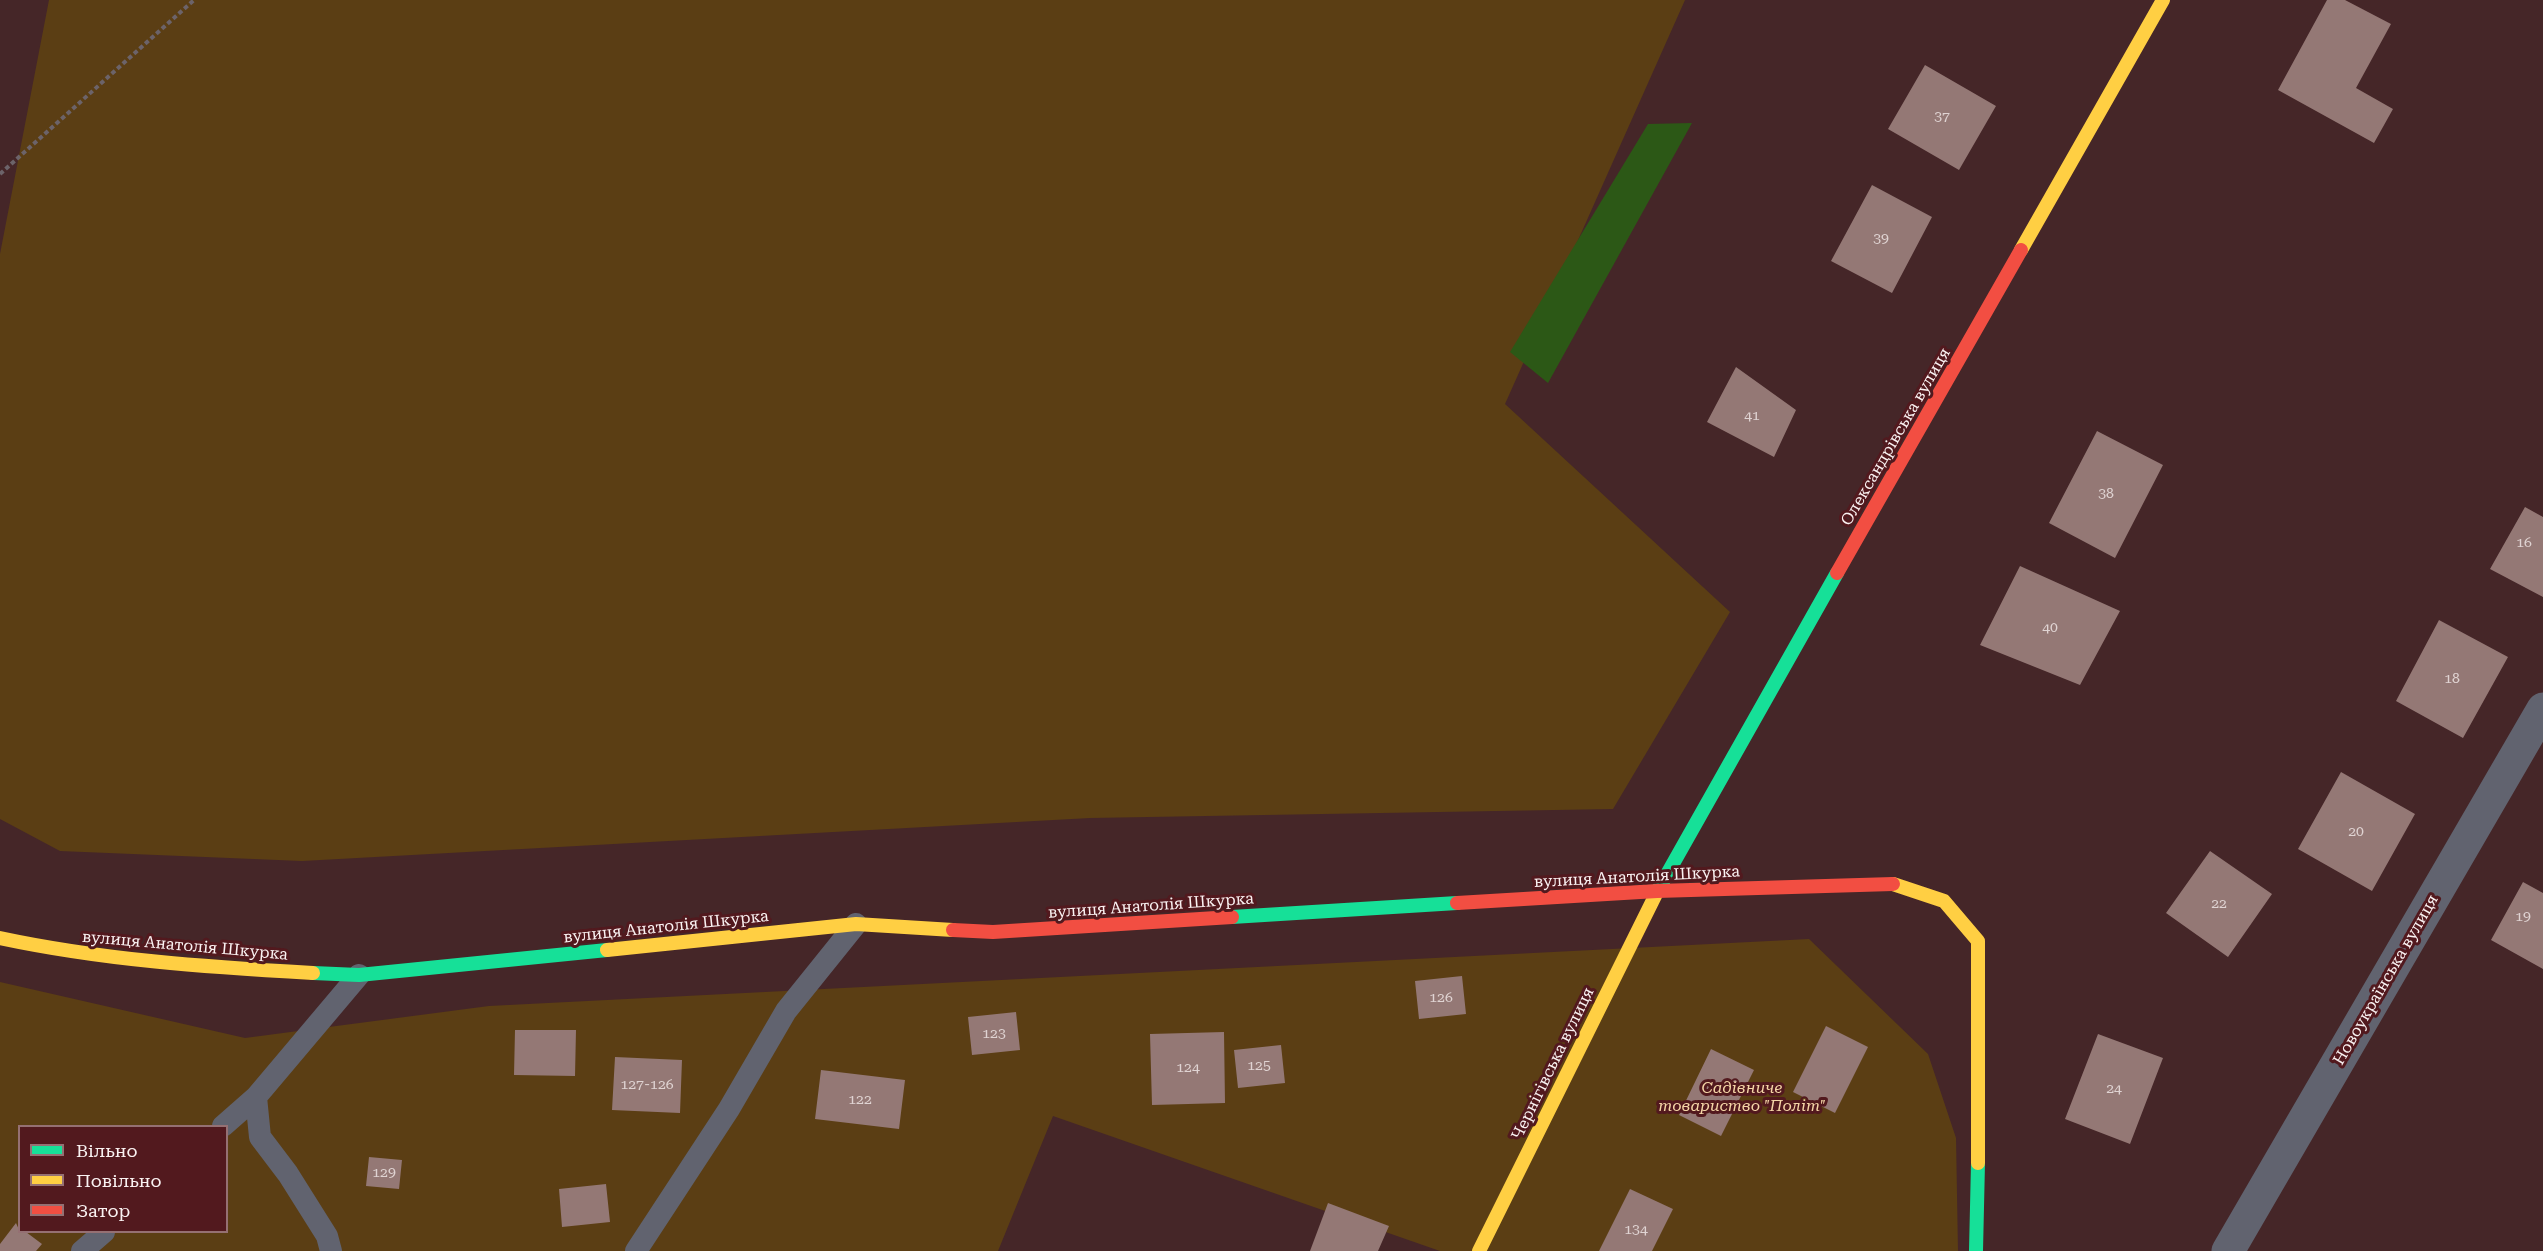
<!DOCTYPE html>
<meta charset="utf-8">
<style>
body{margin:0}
#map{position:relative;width:2543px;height:1251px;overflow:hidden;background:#452628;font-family:"Roboto Serif",serif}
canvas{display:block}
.legend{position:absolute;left:18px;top:1125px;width:210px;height:108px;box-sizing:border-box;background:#52191e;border:2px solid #957073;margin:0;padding:8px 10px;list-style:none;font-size:18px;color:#faf2f2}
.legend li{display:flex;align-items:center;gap:12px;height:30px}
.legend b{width:30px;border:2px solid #957073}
</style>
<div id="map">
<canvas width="2543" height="1251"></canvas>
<ul class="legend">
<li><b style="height:8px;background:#16e098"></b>Вільно</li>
<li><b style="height:8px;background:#ffcf43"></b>Повільно</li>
<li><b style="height:8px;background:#f24e42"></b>Затор</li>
</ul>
</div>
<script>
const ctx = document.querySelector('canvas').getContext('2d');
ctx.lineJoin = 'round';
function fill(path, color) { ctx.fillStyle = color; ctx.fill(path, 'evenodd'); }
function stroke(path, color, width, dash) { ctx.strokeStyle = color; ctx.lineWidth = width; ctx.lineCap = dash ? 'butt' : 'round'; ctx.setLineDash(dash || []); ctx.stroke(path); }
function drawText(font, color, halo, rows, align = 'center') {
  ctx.font = font + ' "Roboto Serif",serif'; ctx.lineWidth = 6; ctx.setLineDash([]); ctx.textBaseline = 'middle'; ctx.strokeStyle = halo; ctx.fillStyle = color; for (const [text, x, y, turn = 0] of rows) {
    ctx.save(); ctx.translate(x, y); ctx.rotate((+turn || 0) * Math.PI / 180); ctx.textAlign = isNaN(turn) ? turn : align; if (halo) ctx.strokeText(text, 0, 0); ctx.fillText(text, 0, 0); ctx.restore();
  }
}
fill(new Path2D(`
 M 49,0 L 1685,0 L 1505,404 L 1730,612 L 1613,809 L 1090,818 L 302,861 L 60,851 L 0,819 L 0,254 Z
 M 1809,939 L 1928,1054 L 1956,1138 L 1958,1251 L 1440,1251 L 1053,1116 L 998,1251 L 0,1251 L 0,982 L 245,1038 L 489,1006 ZM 20,1126 L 226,1126 L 226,1232 L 20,1232 Z`), '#5b3e14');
fill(new Path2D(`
 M 1692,123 L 1548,383 L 1510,352 L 1648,124 Z`), '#2c5816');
fill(new Path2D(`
 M 2327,0 L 2345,0 L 2391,24 L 2356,88 L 2393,109 L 2374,143 L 2278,90 Z
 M 1925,65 L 1996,106 L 1959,170 L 1888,129 Z
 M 1872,185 L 1932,217 L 1892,293 L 1831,261 Z
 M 1736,367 L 1796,410 L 1774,457 L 1707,422 Z
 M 2097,431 L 2163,465 L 2115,558 L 2049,523 Z
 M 2525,507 L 2543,517 L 2543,597 L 2490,569 Z
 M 2020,566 L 2120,611 L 2080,685 L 1980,645 Z
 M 2439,620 L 2508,657 L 2463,738 L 2396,701 Z
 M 2341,772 L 2415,814 L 2372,891 L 2298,849 Z
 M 2210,851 L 2272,894 L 2228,957 L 2166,913 Z
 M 2523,882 L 2543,893 L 2543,969 L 2491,940 Z
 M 1462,976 L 1466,1014 L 1419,1019 L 1415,981 Z
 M 1016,1012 L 1020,1050 L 972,1055 L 968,1017 Z
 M 1826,1026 L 1868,1047 L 1835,1113 L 1793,1092 Z
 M 515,1030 L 576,1030 L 575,1076 L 514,1075 Z
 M 1224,1032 L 1225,1103 L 1152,1105 L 1150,1034 Z
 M 2098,1034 L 2163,1058 L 2130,1144 L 2065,1119 Z
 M 1281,1045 L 1285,1083 L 1238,1088 L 1234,1050 Z
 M 1711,1049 L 1754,1070 L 1721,1136 L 1679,1115 Z
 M 615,1057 L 682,1060 L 680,1113 L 612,1110 Z
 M 821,1070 L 905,1080 L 899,1129 L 815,1119 Z
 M 369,1157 L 402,1160 L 399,1189 L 366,1186 Z
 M 606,1184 L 610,1222 L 562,1227 L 559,1189 Z
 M 1630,1189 L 1673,1209 L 1652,1251 L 1599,1251 Z
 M 1328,1203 L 1389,1226 L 1378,1251 L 1310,1251 Z
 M 16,1223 L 20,1232 L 26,1232 L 42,1244 L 36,1251 L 0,1251 L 0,1244 Z`), '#947875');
stroke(new Path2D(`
 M 0,174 L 194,0`), '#6c6369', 4, [4.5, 3]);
stroke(new Path2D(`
 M 223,1126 L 256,1097
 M 82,1251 L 104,1232
 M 331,1251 L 327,1236 L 288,1174 L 260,1137 L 256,1097 L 359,975
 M 636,1251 L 729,1109 L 786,1011 L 856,924`), '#61636f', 22);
stroke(new Path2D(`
 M 2228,1251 L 2543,709`), '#61636f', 33);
stroke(new Path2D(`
 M 1657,892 L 1837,573
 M 1232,917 L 1457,903
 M 313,973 L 359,975 L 607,950
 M 1976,1251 L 1978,1163`), '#16e098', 14);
stroke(new Path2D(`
 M 2021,250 L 2163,0
 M 1893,884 L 1944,901 L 1978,941 L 1978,1163
 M 0,938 C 103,960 207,967 313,973
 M 607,950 L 856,924 L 953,930
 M 1479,1251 L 1657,892`), '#ffcf43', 14);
stroke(new Path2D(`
 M 1837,573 L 2021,250
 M 1457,903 L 1657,891 L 1893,884
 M 953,930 L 993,932 L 1232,917`), '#f24e42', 14);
drawText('14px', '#e0d4d3', null, [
 ["37",1942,117],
 ["39",1881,239],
 ["41",1752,416],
 ["38",2106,494],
 ["16",2524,543],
 ["40",2050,628],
 ["18",2452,679],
 ["20",2356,832],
 ["22",2219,904],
 ["19",2523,917],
 ["126",1441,998],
 ["123",994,1034],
 ["125",1259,1066],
 ["124",1188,1068],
 ["127-126",647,1085],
 ["24",2114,1089],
 ["122",860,1100],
 ["129",384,1173],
 ["134",1636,1230]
]);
drawText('16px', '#faf2f2', '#52191e', [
 ["Олександрівська вулиця",1896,437,-60],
 ["вулиця Анатолія Шкурка",1637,877,-3],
 ["вулиця Анатолія Шкурка",1151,906,-4],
 ["вулиця Анатолія Шкурка",666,927,-6],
 ["вулиця Анатолія Шкурка",185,946,5],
 ["Новоукраїнська вулиця",2386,980,-60],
 ["Чернігівська вулиця",1553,1064,-64]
]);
drawText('italic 16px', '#f5d6a7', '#52191e', [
 ["Садівниче",1742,1088],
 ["товариство \"Політ\"",1742,1106]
]);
</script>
